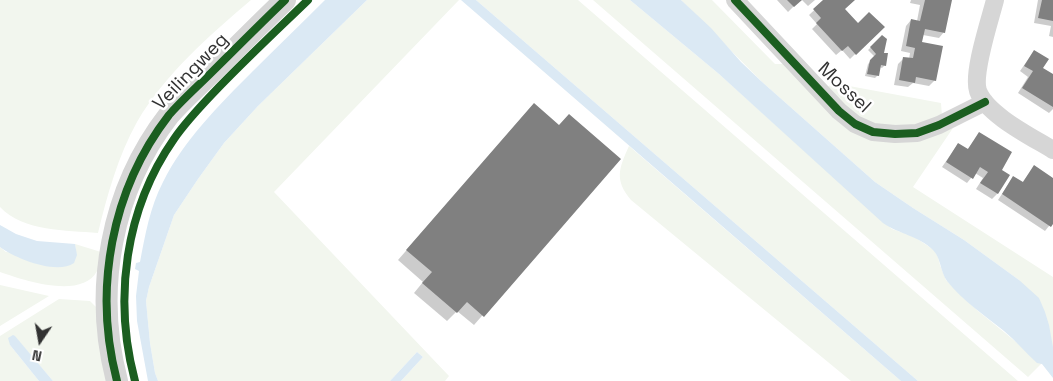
<!DOCTYPE html>
<style>
body{margin:0}
#map{position:relative;width:1053px;height:381px;overflow:hidden;background:#fff;font-family:"Space Grotesk",sans-serif}
canvas{display:block}
.north{position:absolute;left:15px;top:316px;width:50px;height:50px;-webkit-text-stroke:4px #fff;paint-order:stroke;rotate:192deg;font-size:14px;font-weight:700;line-height:20px;text-align:center;color:#323232}
.north::after{content:'';display:block;margin:auto;width:18px;height:22px;background:#323232;clip-path:polygon(50% 0,100% 100%,50% 72%,0 100%)}
</style>
<div id="map">
<canvas width="1053" height="381"></canvas>
<div class="north">N</div>
</div>
<script>
const ctx = document.querySelector('canvas').getContext('2d');
ctx.lineJoin = 'round';
function fill(path, color) { ctx.fillStyle = color; ctx.fill(path, 'evenodd'); }
function stroke(path, color, width, dash) { ctx.strokeStyle = color; ctx.lineWidth = width; ctx.lineCap = dash ? 'butt' : 'round'; ctx.setLineDash(dash || []); ctx.stroke(path); }
function drawText(font, color, halo, rows, align = 'center') {
  ctx.font = font + ' "Space Grotesk",sans-serif'; ctx.lineWidth = 5; ctx.setLineDash([]); ctx.textBaseline = 'middle'; ctx.strokeStyle = halo; ctx.fillStyle = color; for (const [text, x, y, turn = 0] of rows) {
    ctx.save(); ctx.translate(x, y); ctx.rotate((+turn || 0) * Math.PI / 180); ctx.textAlign = isNaN(turn) ? turn : align; if (halo) ctx.strokeText(text, 0, 0); ctx.fillText(text, 0, 0); ctx.restore();
  }
}
fill(new Path2D(`
 M 0,0 L 251,0 C 209,36 165,74 137,122 C 118,156 107,196 98,233 C 66,230 24,232 0,207 Z
 M 367,0 L 459,0 L 274,192 L 449,376 L 445,381 L 401,381 L 423,357 L 417,352 L 390,381 L 158,381 L 155,373 L 150,343 L 146,301 L 149,287 L 174,215 L 198,179 L 224,143 L 258,106 Z
 M 476,0 L 578,0 L 1018,381 L 918,381 Z
 M 593,0 L 630,0 L 719,74 L 892,229 L 913,236 L 934,250 L 938,257 L 940,265 L 946,280 L 978,311 L 1042,363 L 1028,377 Z
 M 681,0 L 712,0 L 775,64 L 787,64 L 830,113 L 930,137 L 953,128 L 913,187 L 1053,277 L 1053,347 L 1019,280 L 964,240 L 913,208 L 875,182 L 761,81 Z
 M 833,83 L 941,103 L 942,116 L 918,126 L 875,125 L 851,113 L 826,88 Z
 M 629,146 L 901,381 L 851,381 L 631,200 C 614,180 619,168 629,146 Z
 M 75,244 L 101,252 C 100,258 100,266 97,271 C 82,300 23,280 0,272 L 0,247 L 6,252 L 76,255 Z
 M 0,285 L 49,296 L 0,326 Z
 M 59,299 L 90,301 L 96,307 L 106,381 L 53,381 L 15,337 L 10,345 L 39,381 L 0,381 L 0,336 Z`), '#f2f6ee');
fill(new Path2D(`
 M 325,0 L 367,0 L 258,106 L 224,143 L 198,179 L 174,215 L 149,287 L 146,301 L 150,343 L 155,373 L 158,381 L 148,381 L 137,321 L 136,296 L 139,271 L 135,269 L 136,263 L 140,262 C 145,235 150,207 163,182 C 184,140 219,105 252,72 C 276,48 301,24 325,0 Z
 M 461,0 L 476,0 L 918,381 L 901,381 Z
 M 630,0 L 681,0 L 711,28 L 741,62 L 761,81 L 875,182 L 913,208 L 964,240 L 1019,280 L 1039,298 L 1045,312 L 1049,325 L 1053,347 L 1053,378 L 1042,364 L 1037,363 C 1026,353 1016,341 1004,331 C 985,316 962,300 947,281 C 940,271 941,258 933,250 C 919,236 899,234 883,223 L 719,74 Z
 M 0,225 L 16,234 L 37,241 L 75,244 L 77,255 L 74,263 C 57,275 16,259 0,247 Z
 M 13,335 L 15,336 L 53,381 L 39,381 L 10,345 L 8,338 Z
 M 417,352 L 423,357 L 401,381 L 390,381 Z`), '#dbe9f4');
fill(new Path2D(`
 M 777,0 L 800,0 L 788,12 Z
 M 802,0 L 815,0 L 808,6 Z
 M 825,0 L 853,0 L 843,10 L 858,25 L 883,27 L 850,59 L 842,50 L 836,55 L 812,29 L 817,24 L 809,15 Z
 M 911,0 L 951,0 L 944,32 L 939,38 L 923,35 L 921,43 L 935,80 L 929,86 L 913,83 L 908,87 L 894,85 L 898,64 L 904,58 L 909,59 L 910,53 L 901,51 L 906,26 L 911,20 L 917,21 L 920,5 L 910,3 Z
 M 1038,0 L 1053,0 L 1053,37 L 1049,36 L 1051,26 L 1034,23 Z
 M 882,37 L 885,65 L 882,68 L 879,67 L 878,75 L 875,78 L 865,76 L 868,64 L 875,57 L 868,50 Z
 M 1034,51 L 1042,69 L 1053,76 L 1053,109 L 1049,113 L 1018,93 L 1028,77 L 1020,71 Z
 M 534,104 L 559,126 L 619,159 L 474,325 L 457,311 L 447,321 L 414,293 L 423,282 L 398,260 Z
 M 980,133 L 1000,170 L 1008,175 L 997,194 L 992,199 L 976,189 L 983,178 L 975,173 L 967,183 L 942,167 L 958,144 L 967,150 Z
 M 1034,167 L 1053,179 L 1053,221 L 1045,231 L 998,200 L 1013,177 L 1022,183 Z`), '#0003');
fill(new Path2D(`
 M 787,0 L 802,0 L 794,7 Z
 M 823,0 L 855,0 L 845,9 L 858,23 L 869,12 L 885,27 L 856,55 L 848,46 L 842,51 L 816,23 L 821,18 L 813,9 Z
 M 925,0 L 952,0 L 945,33 L 925,29 L 922,42 L 943,46 L 936,81 L 916,77 L 915,83 L 899,80 L 903,57 L 913,58 L 915,48 L 906,46 L 911,19 L 920,21 Z
 M 1042,0 L 1053,0 L 1053,21 L 1038,18 Z
 M 882,35 L 887,39 L 884,53 L 888,53 L 886,66 L 881,65 L 879,76 L 867,74 L 870,60 L 876,54 L 870,47 Z
 M 1034,50 L 1049,59 L 1043,68 L 1053,74 L 1053,107 L 1022,88 L 1033,71 L 1024,66 Z
 M 534,103 L 559,125 L 569,114 L 621,159 L 484,317 L 467,302 L 457,313 L 422,283 L 432,272 L 406,250 Z
 M 979,132 L 1012,152 L 1002,170 L 1010,175 L 998,194 L 980,183 L 988,172 L 980,167 L 973,179 L 946,162 L 958,143 L 968,149 Z
 M 1034,165 L 1053,178 L 1053,224 L 1051,227 L 1002,194 L 1013,176 L 1023,182 Z`), '#808080');
stroke(new Path2D(`
 M 735,0 L 839,111 L 855,124 L 873,132 L 895,134 L 917,133 L 939,125 L 985,102
 M 995,0 C 990,20 972,73 978,91 C 987,115 1032,137 1053,150`), '#d6d6d6', 18);
stroke(new Path2D(`
 M 117,381 C 93,290 111,190 169,115 C 182,100 198,86 212,72 C 236,48 260,24 285,0`), '#d6d6d6', 22);
stroke(new Path2D(`
 M 735,0 L 839,111 L 855,124 L 873,132 L 895,134 L 917,133 L 939,125 L 985,102
 M 117,381 C 93,290 111,190 169,115 C 182,100 198,86 212,72 C 236,48 260,24 285,0
 M 135,381 C 113,299 125,209 174,139 C 187,120 203,104 219,87 C 248,57 278,29 308,0`), '#1b5e20', 8);
drawText('19px', '#323232', '#fff', [
 ["Veilingweg",191,72,-46],
 ["Mossel",844,88,43]
]);
</script>
